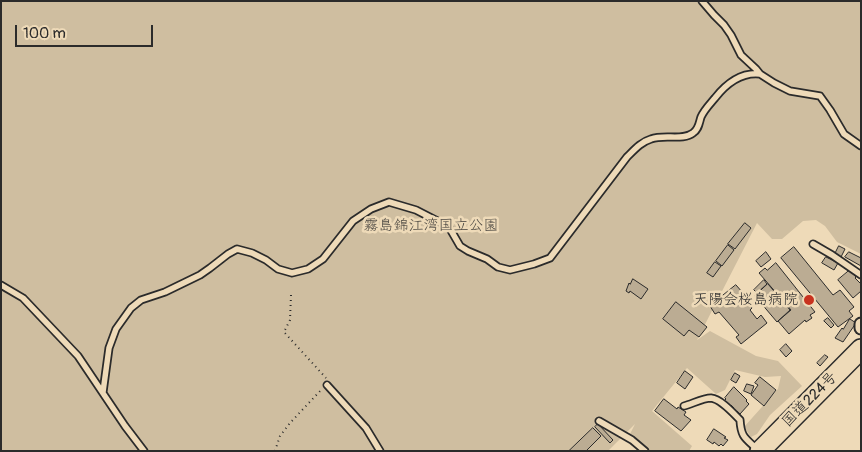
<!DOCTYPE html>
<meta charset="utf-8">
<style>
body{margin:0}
#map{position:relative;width:862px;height:452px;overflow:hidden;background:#eedab8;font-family:Pangolin,sans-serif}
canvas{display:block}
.frame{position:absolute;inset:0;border:2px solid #2b2b2b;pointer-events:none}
.scale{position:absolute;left:15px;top:25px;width:138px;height:22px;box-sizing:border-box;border:2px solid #2b2b2b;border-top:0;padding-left:6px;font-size:15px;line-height:18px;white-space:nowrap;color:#2b2b2b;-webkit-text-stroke:4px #eedab8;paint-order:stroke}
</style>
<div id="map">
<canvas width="862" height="452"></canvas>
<div class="frame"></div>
<div class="scale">100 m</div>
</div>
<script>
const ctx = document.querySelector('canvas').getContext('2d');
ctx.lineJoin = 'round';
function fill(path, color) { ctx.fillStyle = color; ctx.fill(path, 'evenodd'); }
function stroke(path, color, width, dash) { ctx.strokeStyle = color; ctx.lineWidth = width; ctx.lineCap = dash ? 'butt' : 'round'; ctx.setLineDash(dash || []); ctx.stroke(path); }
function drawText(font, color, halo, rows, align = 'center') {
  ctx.font = font + ' Pangolin,"Klee One",sans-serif'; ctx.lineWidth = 5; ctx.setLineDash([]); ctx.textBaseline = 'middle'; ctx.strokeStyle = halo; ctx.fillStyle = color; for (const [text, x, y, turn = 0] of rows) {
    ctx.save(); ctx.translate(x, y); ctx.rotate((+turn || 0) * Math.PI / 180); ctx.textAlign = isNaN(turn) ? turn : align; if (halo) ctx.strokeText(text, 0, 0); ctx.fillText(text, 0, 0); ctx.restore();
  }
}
fill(new Path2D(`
 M 1,1 L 861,1 L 861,254 L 837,242 L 825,226 L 816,220 L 803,221 L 782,239 L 772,239 L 757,223 L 697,340 L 710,331 L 756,356 L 778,361 L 802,386 L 770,415 L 757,434 L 751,437 L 744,427 L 778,389 L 781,376 L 765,377 L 735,370 L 725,390 L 716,394 L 687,368 L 652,411 L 692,446 L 689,451 L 651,451 L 630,434 L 635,424 L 608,451 L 1,451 Z`), '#cfbea0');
const building = new Path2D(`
 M 745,223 L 751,228 L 735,249 L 728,244 Z
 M 728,245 L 734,250 L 722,266 L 716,261 Z
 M 839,246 L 845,249 L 841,257 L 835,254 Z
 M 794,247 L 833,295 L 840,290 L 854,307 L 849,311 L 853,316 L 838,327 L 781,258 Z
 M 766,252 L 771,259 L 761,267 L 756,261 Z
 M 849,252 L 861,258 L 861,266 L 845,257 Z
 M 826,257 L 838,263 L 834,270 L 822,263 Z
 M 715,262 L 721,266 L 713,277 L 707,273 Z
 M 776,263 L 815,312 L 810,315 L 812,318 L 806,322 L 805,320 L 789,334 L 778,321 L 791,310 L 759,273 L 765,268 L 767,270 Z
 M 850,270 L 856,277 L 855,278 L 861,284 L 861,291 L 853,298 L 838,280 Z
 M 633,279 L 648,289 L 641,299 L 630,291 L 629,293 L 626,291 L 629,283 L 630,284 Z
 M 764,280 L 767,284 L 757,293 L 754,290 Z
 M 768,284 L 790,310 L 777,322 L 755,296 Z
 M 736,285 L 743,293 L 740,296 L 746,303 L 748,303 L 752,308 L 750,310 L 757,319 L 761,315 L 767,323 L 741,344 L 736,337 L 739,335 L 719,312 L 715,314 L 710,306 Z
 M 811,295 L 815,299 L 810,304 L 806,300 Z
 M 676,302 L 707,327 L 699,337 L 689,330 L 684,336 L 663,319 Z
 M 828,318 L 834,325 L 831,328 L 824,321 Z
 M 850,319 L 856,323 L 843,342 L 835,338 L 842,328 L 843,329 Z
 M 786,344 L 792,351 L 786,357 L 780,350 Z
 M 825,355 L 828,357 L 820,366 L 817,363 Z
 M 685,371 L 693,377 L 685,389 L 677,383 Z
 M 735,373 L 740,376 L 736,383 L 731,380 Z
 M 760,377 L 776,390 L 764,406 L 751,395 L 758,385 L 755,383 Z
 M 747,384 L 754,386 L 751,394 L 744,391 Z
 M 734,387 L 747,400 L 746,401 L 749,404 L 740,414 L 737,411 L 736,413 L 732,409 L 734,408 L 731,405 L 730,407 L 724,401 L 726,399 L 725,398 Z
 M 664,399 L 677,409 L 678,407 L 686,412 L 684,415 L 691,420 L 681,431 L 655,411 Z
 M 598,424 L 613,440 L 610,443 L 595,427 Z
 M 593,428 L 601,436 L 586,451 L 569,451 Z
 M 714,429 L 726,437 L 724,438 L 728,440 L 723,446 L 721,444 L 719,446 L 714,442 L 713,444 L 707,440 Z`);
fill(building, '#bbac93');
stroke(building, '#2b2b2b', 1);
const service = new Path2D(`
 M 702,1 L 714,15 L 724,25 L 731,35 L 741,55 L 756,69 L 760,74 L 774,83 L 790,91 L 820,96 L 830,110 L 844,134 L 861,146
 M 813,244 L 832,255 L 861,275
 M 1,285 L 23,298 L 78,356 L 125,426 L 144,451
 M 327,385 L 366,428 L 380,451
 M 103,392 L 109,348 L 116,329 L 131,308 L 141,300 L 165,292 L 200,275 L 210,268 L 228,254 L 237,249 L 252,253 L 266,260 L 278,269 L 292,273 L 308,269 L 323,259 L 353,221 L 371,209 L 389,202 L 416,210 L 449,227 L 460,246 L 468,251 L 487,259 L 498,267 L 510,270 L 534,264 L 550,258 L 627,157 C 635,149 641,142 651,139 C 664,134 683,141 693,133 C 699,129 699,123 701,117 C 704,110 710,104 715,98 C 726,84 741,72 760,74
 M 684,406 C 692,404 703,398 711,398 C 721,399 733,413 740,420 C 741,437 745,438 757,449
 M 599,421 L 632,440 L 645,451`);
const minor = new Path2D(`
 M 861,324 L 861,328`);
const trunk = new Path2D(`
 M 760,451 L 861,349`);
stroke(service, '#2b2b2b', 9);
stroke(minor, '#2b2b2b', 15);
stroke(trunk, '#2b2b2b', 22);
stroke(new Path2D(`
 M 291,295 L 290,320 L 284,332 L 326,378
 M 275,451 L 280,436 L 290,423 L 321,390`), '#2b2b2b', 2, [1, 4]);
stroke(service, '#eedab8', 5.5);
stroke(minor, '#eedab8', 11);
stroke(trunk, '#eedab8', 19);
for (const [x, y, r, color] of [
 [809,300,6,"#c8321e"]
]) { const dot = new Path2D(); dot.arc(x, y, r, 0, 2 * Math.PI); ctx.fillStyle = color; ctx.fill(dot); stroke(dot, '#eedab8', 2); }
drawText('15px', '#4c4842', '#eedab8', [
 ["霧島錦江湾国立公園",431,226]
]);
drawText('15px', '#2b2b2b', '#eedab8', [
 ["天陽会桜島病院",798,300]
], 'right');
drawText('15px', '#2b2b2b', '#eedab8', [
 ["国道224号",810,400,-45]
]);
</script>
